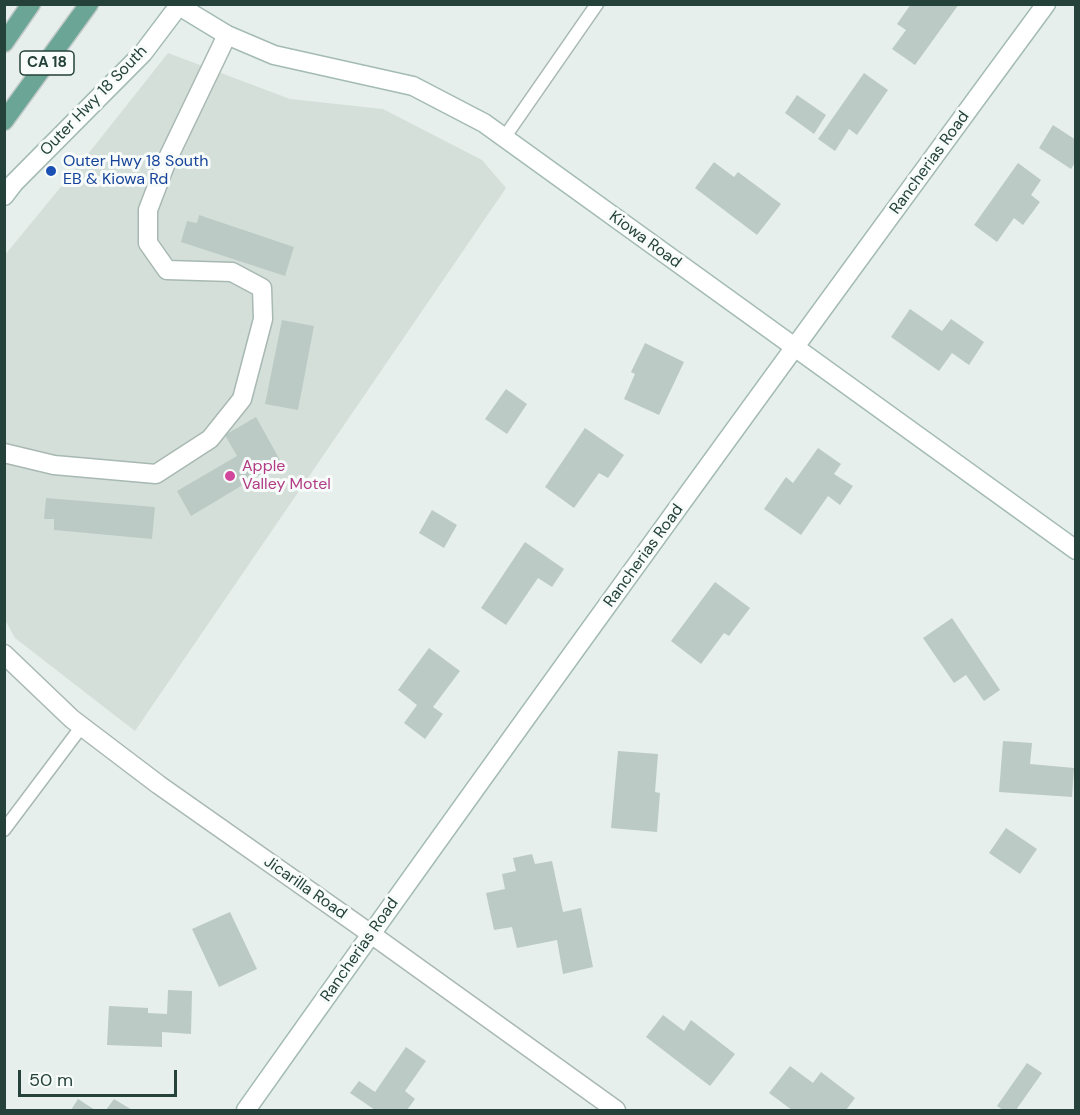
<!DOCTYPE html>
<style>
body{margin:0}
#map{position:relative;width:1080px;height:1115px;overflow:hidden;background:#e6efeb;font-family:"DM Sans",sans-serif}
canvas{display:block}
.frame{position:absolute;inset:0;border:6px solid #24423a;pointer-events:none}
.scale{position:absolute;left:18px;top:1070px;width:159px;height:27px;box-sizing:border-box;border:3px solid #24423a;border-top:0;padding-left:8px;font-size:18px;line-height:21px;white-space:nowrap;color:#24423a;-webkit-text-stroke:4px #f7fbf9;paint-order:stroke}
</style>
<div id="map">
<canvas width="1080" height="1115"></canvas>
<div class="frame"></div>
<div class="scale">50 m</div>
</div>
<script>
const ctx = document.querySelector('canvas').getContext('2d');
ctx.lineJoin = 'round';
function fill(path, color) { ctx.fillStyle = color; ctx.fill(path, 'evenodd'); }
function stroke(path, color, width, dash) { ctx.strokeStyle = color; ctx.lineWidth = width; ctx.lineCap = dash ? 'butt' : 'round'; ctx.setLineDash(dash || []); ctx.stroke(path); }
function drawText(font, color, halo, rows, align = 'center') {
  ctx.font = font + ' "DM Sans",sans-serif'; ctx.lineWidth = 6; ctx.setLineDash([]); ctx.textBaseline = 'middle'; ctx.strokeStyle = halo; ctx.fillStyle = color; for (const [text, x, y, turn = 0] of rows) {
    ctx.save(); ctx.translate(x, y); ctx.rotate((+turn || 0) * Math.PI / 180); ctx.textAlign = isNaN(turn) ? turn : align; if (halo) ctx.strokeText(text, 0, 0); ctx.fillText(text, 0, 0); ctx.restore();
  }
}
fill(new Path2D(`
 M 168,53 L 290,99 L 383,109 L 482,160 L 506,188 L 135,731 L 15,638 L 5,620 L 4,256 L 92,149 Z`), '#d4dfda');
fill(new Path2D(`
 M 911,4 L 959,4 L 915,65 L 892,49 L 906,30 L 897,24 Z
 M 864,73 L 888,90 L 857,135 L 849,129 L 835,151 L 818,139 Z
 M 797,95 L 826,115 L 814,134 L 785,113 Z
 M 1053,125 L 1076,140 L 1076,161 L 1071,169 L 1039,148 Z
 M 714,162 L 734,177 L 738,172 L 781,204 L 757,235 L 695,188 Z
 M 1018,163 L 1041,180 L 1031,195 L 1040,202 L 1023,225 L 1014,218 L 997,242 L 974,225 Z
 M 199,215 L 294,247 L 285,276 L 181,242 L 187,221 L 197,223 Z
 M 910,309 L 942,331 L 951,319 L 984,342 L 969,365 L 952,353 L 939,371 L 891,337 Z
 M 282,320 L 314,326 L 298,410 L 265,404 Z
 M 645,343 L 684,362 L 659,415 L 624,399 L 635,374 L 631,372 Z
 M 506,389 L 527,404 L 507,434 L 485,419 Z
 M 256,417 L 281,462 L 191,516 L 177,491 L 237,456 L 225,435 Z
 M 585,428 L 624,455 L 608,478 L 599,473 L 574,508 L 545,487 Z
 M 818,448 L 841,464 L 834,474 L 853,486 L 840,505 L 828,496 L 801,535 L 764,509 L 786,477 L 793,483 Z
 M 46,498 L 155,507 L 152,539 L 54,530 L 54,519 L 44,519 Z
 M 432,510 L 457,525 L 444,548 L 419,533 Z
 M 525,542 L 564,569 L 552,587 L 538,578 L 506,625 L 481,608 Z
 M 715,582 L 750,608 L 729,636 L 724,633 L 701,664 L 671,641 Z
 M 952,618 L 1000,690 L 984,701 L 966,675 L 954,683 L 923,638 Z
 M 429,648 L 460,671 L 433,707 L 443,714 L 425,739 L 404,723 L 417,705 L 398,690 Z
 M 1003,741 L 1032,743 L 1030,764 L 1074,768 L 1072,797 L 999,792 Z
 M 618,751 L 658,754 L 655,792 L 660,793 L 657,832 L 611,828 Z
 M 1006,828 L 1037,849 L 1020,874 L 989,853 Z
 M 532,854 L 535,864 L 552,861 L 563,912 L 581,908 L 593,967 L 563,974 L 557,940 L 517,948 L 512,927 L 494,930 L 486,893 L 505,889 L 502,874 L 516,871 L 513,858 Z
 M 230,912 L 257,969 L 219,987 L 192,929 Z
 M 168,990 L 192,991 L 191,1034 L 162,1032 L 162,1047 L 107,1045 L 109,1006 L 148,1008 L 148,1013 L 167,1014 Z
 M 663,1015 L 684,1031 L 691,1020 L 735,1054 L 710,1086 L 646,1037 Z
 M 406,1047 L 426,1061 L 405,1091 L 415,1099 L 407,1110 L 375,1110 L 350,1093 L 359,1081 L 375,1092 Z
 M 1027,1063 L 1042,1073 L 1016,1110 L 1003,1110 L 997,1106 Z
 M 790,1066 L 813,1083 L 821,1072 L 855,1098 L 846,1110 L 792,1110 L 769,1093 Z
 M 78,1099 L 95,1110 L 71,1110 Z
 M 114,1099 L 132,1110 L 106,1110 Z`), '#bbcac4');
const lane = new Path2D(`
 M 504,138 L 597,4
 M 4,830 L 82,726`);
const street = new Path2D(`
 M 4,453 L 54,465 L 156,474 L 210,439 L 242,399 L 263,319 L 262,288 L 232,272 L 167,270 L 148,243 L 148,210 L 167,160 L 227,35
 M 4,654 L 72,719 L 159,785 L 371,934 L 616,1110`);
const secondary = new Path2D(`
 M 176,4 L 227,35 L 274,55 L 413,86 L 484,123 L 1076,550
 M 4,196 L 14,183 L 143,53 L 180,4
 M 246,1110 C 509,739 776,371 1046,4`);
const primary = new Path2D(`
 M 4,43 L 31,4
 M 4,121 L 89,4`);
stroke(lane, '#a8b8b2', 15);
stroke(street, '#a8b8b2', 21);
stroke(secondary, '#a4bbb3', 21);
stroke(primary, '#c2cac8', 21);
stroke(lane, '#fff', 12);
stroke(street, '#fff', 18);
stroke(secondary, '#fff', 18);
stroke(primary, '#6aa596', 18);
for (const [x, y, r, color] of [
 [51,171,6,"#1a4fb4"],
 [230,476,6,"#d1479c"]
]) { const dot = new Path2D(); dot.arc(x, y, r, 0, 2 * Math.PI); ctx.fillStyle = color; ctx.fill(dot); stroke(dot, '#f7fbf9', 2); }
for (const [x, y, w] of [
 [47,63,54]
]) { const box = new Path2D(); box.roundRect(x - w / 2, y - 12, w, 24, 4.5); ctx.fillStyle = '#f7fbf9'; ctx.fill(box); stroke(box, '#24423a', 1.5); }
drawText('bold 15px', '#24423a', null, [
 ["CA 18",47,63]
]);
drawText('16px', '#24423a', '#f7fbf9', [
 ["Outer Hwy 18 South",94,101,-46],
 ["Rancherias Road",930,163,-54],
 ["Kiowa Road",645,240,36],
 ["Rancherias Road",644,556,-54],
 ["Jicarilla Road",305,888,35],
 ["Rancherias Road",360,950,-55]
]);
drawText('16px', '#164399', '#f7fbf9', [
 ["Outer Hwy 18 South",63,162],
 ["EB & Kiowa Rd",63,180]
], 'left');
drawText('16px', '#b23c85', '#f7fbf9', [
 ["Apple",242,467],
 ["Valley Motel",242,485]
], 'left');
</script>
